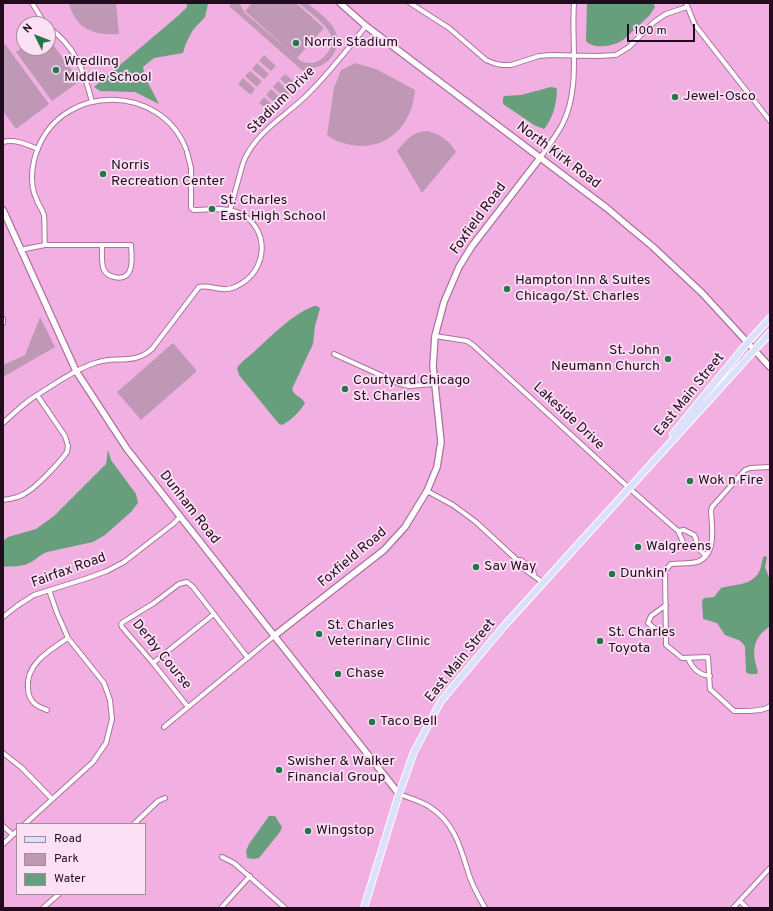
<!DOCTYPE html>
<style>
body{margin:0}
#map{position:relative;width:773px;height:911px;overflow:hidden;background:#f2b0e2;font-family:Overpass,sans-serif}
canvas{display:block}
.frame{position:absolute;inset:0;border:4px solid #220b1e;pointer-events:none}
.legend{position:absolute;left:16px;top:823px;width:130px;height:72px;box-sizing:border-box;background:#fce0f4;border:1px solid #a58b9e;margin:0;padding:5px 7px;list-style:none;font-size:12px;color:#220b1e}
.legend li{display:flex;align-items:center;gap:8px;height:20px}
.legend b{width:20px;border:1px solid #a58b9e}
.north{position:absolute;left:16px;top:16px;width:40px;height:40px;box-sizing:border-box;background:#fce0f4;border:1px solid #a58b9e;border-radius:50%;rotate:313deg;font-size:11px;font-weight:700;line-height:16px;text-align:center;color:#220b1e}
.north::after{content:'';display:block;margin:auto;width:14px;height:18px;background:#227749;clip-path:polygon(50% 0,100% 100%,50% 72%,0 100%)}
.scale{position:absolute;left:627px;top:24px;width:68px;height:18px;box-sizing:border-box;border:2px solid #220b1e;border-top:0;padding-left:5px;font-size:12px;line-height:14px;white-space:nowrap;color:#220b1e;-webkit-text-stroke:3px #fce0f4;paint-order:stroke}
</style>
<div id="map">
<canvas width="773" height="911"></canvas>
<div class="frame"></div>
<ul class="legend">
<li><b style="height:5px;background:#dbe0fb"></b>Road</li>
<li><b style="height:11px;background:#be98b5"></b>Park</li>
<li><b style="height:11px;background:#679f7c"></b>Water</li>
</ul>
<div class="north">N</div>
<div class="scale">100 m</div>
</div>
<script>
const ctx = document.querySelector('canvas').getContext('2d');
ctx.lineJoin = 'round';
function fill(path, color) { ctx.fillStyle = color; ctx.fill(path, 'evenodd'); }
function stroke(path, color, width, dash) { ctx.strokeStyle = color; ctx.lineWidth = width; ctx.lineCap = dash ? 'butt' : 'round'; ctx.setLineDash(dash || []); ctx.stroke(path); }
function drawText(font, color, halo, rows, align = 'center') {
  ctx.font = font + ' Overpass,sans-serif'; ctx.lineWidth = 3.5; ctx.setLineDash([]); ctx.textBaseline = 'middle'; ctx.strokeStyle = halo; ctx.fillStyle = color; for (const [text, x, y, turn = 0] of rows) {
    ctx.save(); ctx.translate(x, y); ctx.rotate((+turn || 0) * Math.PI / 180); ctx.textAlign = isNaN(turn) ? turn : align; if (halo) ctx.strokeText(text, 0, 0); ctx.fillText(text, 0, 0); ctx.restore();
  }
}
fill(new Path2D(`
 M 69,3 L 116,3 L 119,34 C 95,36 75,29 69,3 Z
 M 232,3 L 239,3 L 245,13 L 296,57 L 245,11 L 252,3 L 296,3 L 324,28 L 297,58 C 313,73 338,52 330,33 C 325,23 307,11 299,3 L 307,3 C 316,10 327,18 333,27 C 346,46 328,70 307,68 L 304,72 L 229,6 Z
 M 48,38 L 80,81 L 52,101 L 16,52 L 24,46 L 24,48 L 48,48 Z
 M 5,44 L 49,104 L 16,129 L 3,111 L 3,46 Z
 M 264,55 L 276,66 L 271,71 L 259,61 Z
 M 257,63 L 269,74 L 264,79 L 252,69 Z
 M 355,63 L 376,69 L 415,90 C 412,129 382,155 343,143 C 337,142 332,138 327,135 L 334,88 L 341,70 Z
 M 250,71 L 262,81 L 257,87 L 245,76 Z
 M 285,74 L 297,84 L 292,90 L 280,79 Z
 M 243,78 L 255,89 L 251,95 L 238,84 Z
 M 278,81 L 290,92 L 285,98 L 273,87 Z
 M 271,89 L 283,100 L 278,106 L 266,95 Z
 M 264,97 L 276,108 L 272,113 L 259,103 Z
 M 427,131 C 440,134 449,140 456,152 L 422,193 L 397,151 C 406,140 412,132 427,131 Z
 M 40,317 L 55,347 L 3,377 L 3,365 L 25,355 Z
 M 173,343 L 197,371 L 141,420 L 117,392 Z`), '#be98b5');
fill(new Path2D(`
 M 187,3 L 205,3 L 208,4 L 205,17 L 193,30 L 186,43 L 183,53 L 154,58 L 143,67 L 145,77 L 159,104 L 135,92 L 100,91 L 94,87 L 179,15 L 187,7 Z
 M 587,3 L 653,3 L 655,7 L 649,16 L 623,40 C 614,46 594,50 586,41 Z
 M 551,87 L 556,88 L 557,89 C 557,102 553,119 544,129 L 534,125 L 503,104 L 503,98 L 504,96 L 521,95 Z
 M 314,306 L 317,306 L 320,308 L 315,326 L 313,344 L 292,389 C 294,396 302,397 305,403 C 300,412 290,421 282,425 L 279,424 L 239,375 L 237,368 C 241,362 249,356 255,351 C 271,336 293,314 314,306 Z
 M 108,450 L 111,460 L 136,494 L 138,503 L 131,512 L 105,535 L 93,542 L 47,552 C 39,555 35,561 27,564 C 20,567 10,566 3,567 L 3,541 L 8,537 L 36,529 L 54,516 L 106,464 Z
 M 764,556 L 767,557 L 765,567 L 770,580 L 770,626 C 767,629 763,631 760,635 C 751,647 754,659 758,672 L 757,674 L 749,674 L 746,672 L 745,647 C 741,638 733,639 725,635 L 717,623 L 703,619 L 702,601 L 704,598 L 714,597 L 721,588 C 735,584 751,586 759,572 C 762,567 761,561 764,556 Z
 M 269,816 L 275,816 L 282,827 L 280,832 L 259,858 L 254,859 L 247,858 L 246,851 L 249,844 Z`), '#679f7c');
const street = new Path2D(`
 M 32,3 L 45,24
 M 410,3 L 449,28 L 486,60 L 496,64 L 503,65 L 511,65 L 539,56 L 551,55 L 598,56 L 616,55 L 629,47 L 654,22 L 666,14 L 687,7
 M 686,3 L 695,25 L 770,121
 M 48,27 C 75,46 84,70 92,102
 M 3,142 C 15,139 26,144 38,149
 M 540,158 C 548,147 556,136 562,125 C 581,89 571,42 574,3
 M 230,210 L 243,163 C 255,132 286,116 308,94 C 329,73 348,49 366,26
 M 45,245 C 44,235 45,225 44,215 C 42,209 38,204 36,198 C 29,183 32,163 38,148 C 64,83 161,84 186,149
 M 20,250 L 45,245 L 131,245 C 132,258 135,282 114,277 C 110,276 106,274 104,270 C 101,264 102,253 102,245
 M 3,319 L 3,323
 M 435,336 L 467,341 L 473,345 L 629,488 L 678,531 L 684,544 L 688,547 L 696,546
 M 334,354 L 400,384 L 409,386 L 434,384
 M 3,423 C 12,415 21,406 31,399 C 40,393 50,387 59,381 C 71,374 82,367 95,363 C 116,355 133,366 152,349 L 199,287 C 211,284 223,294 237,286 C 269,271 271,226 237,212 C 224,207 208,210 194,210 L 191,208 L 191,168 L 187,152
 M 770,467 L 750,468 L 745,470 L 712,507 L 711,511 C 712,528 717,555 697,562 C 689,564 679,563 671,564 L 665,571 L 666,645 L 682,658 L 708,657 L 710,689 L 734,711 C 743,711 764,712 770,706
 M 427,491 L 453,505 L 476,522 L 517,560 L 517,564 C 526,571 535,576 543,583
 M 3,500 C 10,499 18,498 24,494 C 36,488 59,463 67,452 L 68,446 L 65,436 L 37,395
 M 678,531 L 684,530 L 694,535 L 696,539 L 696,546 L 706,556
 M 517,560 L 521,560 L 533,570 L 534,575
 M 666,605 L 651,616 L 648,623 L 660,633 L 666,634
 M 3,617 L 17,606 L 34,595 L 88,578 L 107,571 L 124,562 L 173,524 L 180,517
 M 688,658 C 692,668 699,675 710,676
 M 153,663 L 214,614
 M 188,707 L 153,663 L 122,627 L 121,624 L 123,622 L 154,603 L 179,584 L 187,582 L 193,587 L 248,658
 M 47,710 C 36,706 29,702 28,689 C 25,664 50,650 68,638
 M 164,727 L 274,636
 M 3,753 L 22,768 L 52,799
 M 399,794 C 409,798 421,801 430,807 C 455,823 461,849 469,875 C 473,887 479,897 485,908
 M 25,824 L 93,762 L 106,743 L 112,719 L 110,700 L 104,683 L 68,638 L 57,613 L 49,590
 M 134,824 L 158,801 L 165,798
 M 3,826 L 13,835
 M 3,844 L 17,831
 M 222,857 L 234,863 L 285,908
 M 740,901 L 747,908
 M 43,908 L 59,894
 M 221,908 L 250,876
 M 733,908 L 770,868`);
const secondary = new Path2D(`
 M 340,3 L 366,26 L 608,209 L 629,227 L 652,246 L 702,293 L 770,367
 M 3,210 L 76,371 L 127,449 L 399,794
 M 274,636 L 384,550 L 405,527 L 427,491 L 437,467 L 441,442 L 433,366 L 435,336 L 444,302 L 459,267 L 472,246 L 540,158`);
const primary = new Path2D(`
 M 673,434 L 748,342 L 770,318
 M 364,908 L 399,794 L 414,752 L 441,701 L 504,626 L 770,333`);
stroke(street, '#ad709f', 6);
stroke(secondary, '#ad709f', 8);
stroke(primary, '#fff', 8);
stroke(street, '#fff', 4);
stroke(secondary, '#fff', 5.5);
stroke(primary, '#dbe0fb', 6);
for (const [x, y, r, color] of [
 [296,43,4,"#227749"],
 [56,70,4,"#227749"],
 [675,97,4,"#227749"],
 [103,174,4,"#227749"],
 [212,209,4,"#227749"],
 [507,289,4,"#227749"],
 [668,359,4,"#227749"],
 [345,389,4,"#227749"],
 [690,481,4,"#227749"],
 [638,547,4,"#227749"],
 [476,567,4,"#227749"],
 [612,574,4,"#227749"],
 [319,634,4,"#227749"],
 [600,641,4,"#227749"],
 [338,674,4,"#227749"],
 [372,722,4,"#227749"],
 [279,770,4,"#227749"],
 [308,831,4,"#227749"]
]) { const dot = new Path2D(); dot.arc(x, y, r, 0, 2 * Math.PI); ctx.fillStyle = color; ctx.fill(dot); stroke(dot, '#fce0f4', 1.5); }
drawText('14px', '#220b1e', '#fce0f4', [
 ["Norris Stadium",304,43],
 ["Wredling",64,62],
 ["Middle School",64,78],
 ["Jewel-Osco",683,97],
 ["Norris",111,166],
 ["Recreation Center",111,182],
 ["St. Charles",220,201],
 ["East High School",220,217],
 ["Hampton Inn & Suites",515,281],
 ["Chicago/St. Charles",515,297],
 ["St. John",660,351,"right"],
 ["Neumann Church",660,367,"right"],
 ["Courtyard Chicago",353,381],
 ["St. Charles",353,397],
 ["Wok n Fire",698,481],
 ["Walgreens",646,547],
 ["Sav Way",484,567],
 ["Dunkin'",620,574],
 ["St. Charles",327,626],
 ["Veterinary Clinic",327,642],
 ["St. Charles",608,633],
 ["Toyota",608,649],
 ["Chase",346,674],
 ["Taco Bell",380,722],
 ["Swisher & Walker",287,762],
 ["Financial Group",287,778],
 ["Wingstop",316,831]
], 'left');
drawText('14px', '#220b1e', '#fce0f4', [
 ["Stadium Drive",282,101,-45],
 ["North Kirk Road",558,156,37],
 ["Foxfield Road",479,219,-54],
 ["East Main Street",690,395,-51],
 ["Lakeside Drive",568,417,43],
 ["Dunham Road",189,508,52],
 ["Foxfield Road",353,558,-40],
 ["Fairfax Road",69,571,-20],
 ["Derby Course",161,655,51],
 ["East Main Street",461,661,-51]
]);
</script>
